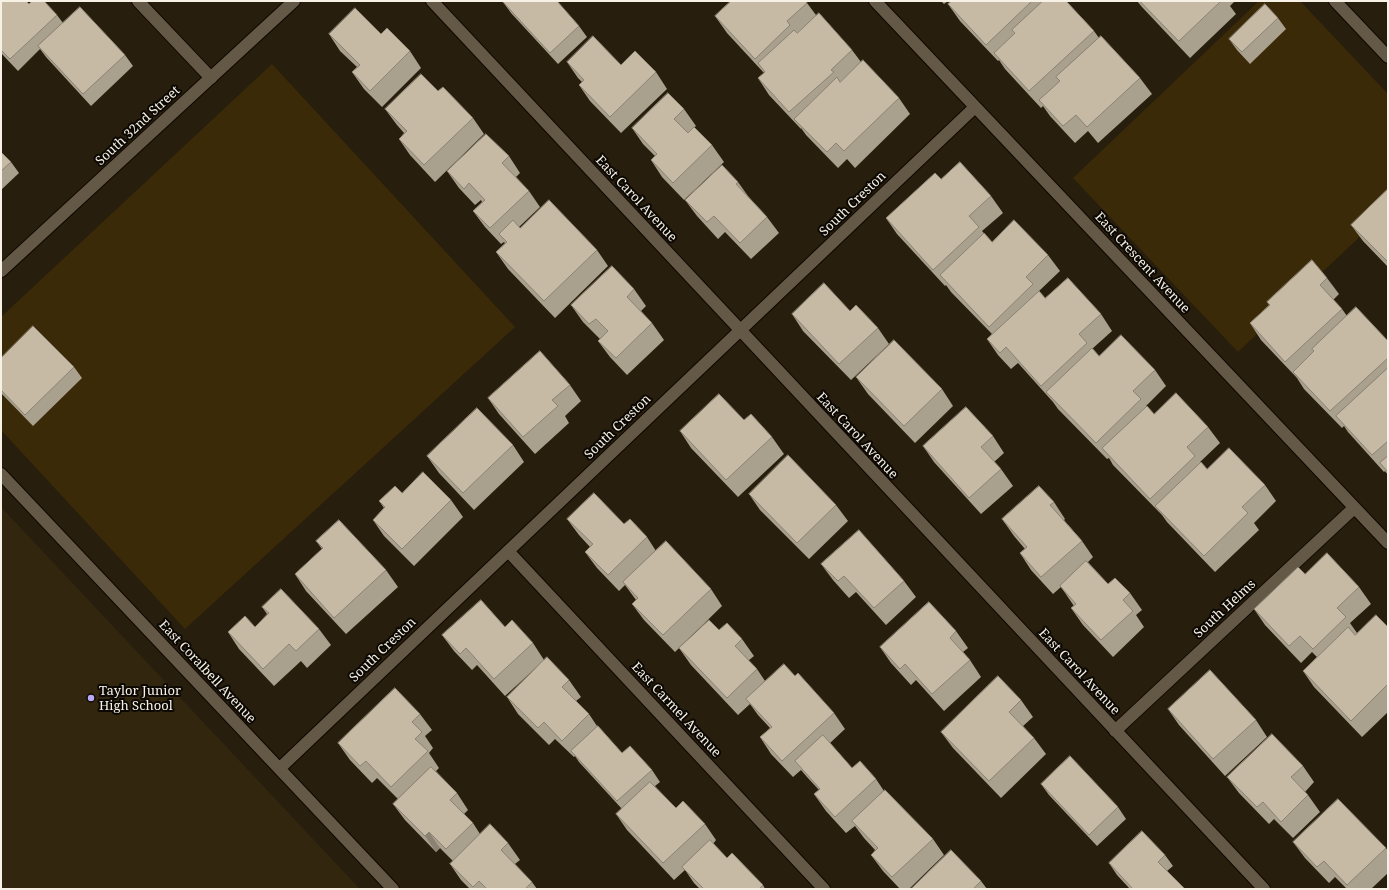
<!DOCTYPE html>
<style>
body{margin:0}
#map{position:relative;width:1389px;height:890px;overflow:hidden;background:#271e0d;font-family:"Noto Serif",serif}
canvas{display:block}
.frame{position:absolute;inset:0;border:2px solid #f7f1e6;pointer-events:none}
</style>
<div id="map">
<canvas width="1389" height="890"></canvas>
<div class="frame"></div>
</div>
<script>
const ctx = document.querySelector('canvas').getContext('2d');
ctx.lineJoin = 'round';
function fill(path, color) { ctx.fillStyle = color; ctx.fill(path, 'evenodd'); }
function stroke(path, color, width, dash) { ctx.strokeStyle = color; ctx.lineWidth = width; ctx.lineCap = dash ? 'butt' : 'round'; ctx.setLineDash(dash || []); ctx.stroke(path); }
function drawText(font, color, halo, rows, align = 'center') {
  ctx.font = font + ' "Noto Serif",serif'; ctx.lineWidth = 4; ctx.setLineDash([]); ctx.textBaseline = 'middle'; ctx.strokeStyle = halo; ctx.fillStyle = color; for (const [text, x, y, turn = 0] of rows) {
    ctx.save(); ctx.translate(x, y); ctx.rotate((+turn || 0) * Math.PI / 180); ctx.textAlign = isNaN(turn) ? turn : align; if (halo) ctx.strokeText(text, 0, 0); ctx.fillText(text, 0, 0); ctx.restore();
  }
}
fill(new Path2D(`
 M 1,507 L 360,889 L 1,889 Z`), '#32260e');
fill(new Path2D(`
 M 1259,1 L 1300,1 L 1388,94 L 1388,210 L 1238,352 L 1073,178 Z
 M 272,64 L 515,327 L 185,629 L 1,430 L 1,317 Z`), '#3b2a08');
const street = new Path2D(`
 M 138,1 L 211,78
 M 432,1 L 1264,889
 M 875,1 L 1388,543
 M 1335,1 L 1388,57
 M 1,474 L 393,889
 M 508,551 L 824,889
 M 1115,731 L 1354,508
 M 280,768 L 975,107`);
const secondary = new Path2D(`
 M 1,271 L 294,1`);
stroke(street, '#100700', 14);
stroke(secondary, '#100700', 14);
stroke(street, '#645946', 12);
stroke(secondary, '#645946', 12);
fill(new Path2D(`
 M 1,1 L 29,4 L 57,15 L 63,23 L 125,55 L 133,66 L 91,106 L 46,57 L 40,49 L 18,71 L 1,53 Z
 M 941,1 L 948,1 L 944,4 Z
 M 952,1 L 1066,1 L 1094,31 L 1099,38 L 1140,78 L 1152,94 L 1098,143 L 1088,131 L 1075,143 L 1050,116 L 1043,106 L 1041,108 L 1005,69 L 999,60 L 998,61 L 960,21 L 948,4 Z
 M 1137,1 L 1235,1 L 1230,6 L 1236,14 L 1190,58 L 1142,7 Z
 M 503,2 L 579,26 L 587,37 L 558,64 L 511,13 Z
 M 807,3 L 816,15 L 852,50 L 861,62 L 899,98 L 910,114 L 855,168 L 847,159 L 838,168 L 806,135 L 801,128 L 801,129 L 769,95 L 758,78 L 764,73 L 727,33 L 715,16 Z
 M 1278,18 L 1286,29 L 1250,64 L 1237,50 L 1229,39 Z
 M 329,34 L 381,34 L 410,51 L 421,68 L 382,107 L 364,89 L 352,72 L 357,67 L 340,51 Z
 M 567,62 L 621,65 L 656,72 L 667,89 L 621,133 L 590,101 L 579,85 L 582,82 L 578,78 Z
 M 438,91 L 473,118 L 484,134 L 435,182 L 410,155 L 399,139 L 404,133 L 397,125 L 385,109 Z
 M 684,109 L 696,126 L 691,130 L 712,145 L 724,162 L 684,200 L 662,177 L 651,160 L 655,156 L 643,144 L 632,128 Z
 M 1,152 L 11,162 L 19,173 L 1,190 Z
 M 509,156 L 520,173 L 516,177 L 529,191 L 540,207 L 519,227 L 520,228 L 597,250 L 608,266 L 555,318 L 508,269 L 496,252 L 505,243 L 504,242 L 501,244 L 485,227 L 473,211 L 482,202 L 481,200 L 475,205 L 459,188 L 447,171 Z
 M 941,179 L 991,196 L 1003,213 L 982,231 L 992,242 L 1048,255 L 1060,271 L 1039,291 L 1045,298 L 1101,314 L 1112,331 L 1092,349 L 1099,356 L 1155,370 L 1166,386 L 1146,406 L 1154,414 L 1208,427 L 1220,443 L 1200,462 L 1200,463 L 1207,469 L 1265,485 L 1276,501 L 1254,523 L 1259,530 L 1215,572 L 1167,522 L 1162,515 L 1113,465 L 1109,458 L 1107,459 L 1058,409 L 1053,402 L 1018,363 L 1011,369 L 998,355 L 987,339 L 992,334 L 951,292 L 946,285 L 945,286 L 897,234 L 886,218 Z
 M 738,182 L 748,196 L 767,217 L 779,233 L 751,259 L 725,232 L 718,239 L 697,216 L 685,200 Z
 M 1388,189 L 1388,267 L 1363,241 L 1351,225 Z
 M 1327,278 L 1339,294 L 1333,300 L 1342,309 L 1347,316 L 1388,341 L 1388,475 L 1385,471 L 1384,472 L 1348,432 L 1344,426 L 1342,428 L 1304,389 L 1297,378 L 1261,340 L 1250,323 L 1269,305 L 1267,302 Z
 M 634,289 L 646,306 L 641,311 L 652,323 L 664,340 L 627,375 L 610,357 L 598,341 L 600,339 L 583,322 L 571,305 Z
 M 792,314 L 878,328 L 889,344 L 851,380 L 803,331 Z
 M 1,358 L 74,367 L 82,378 L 33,426 L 1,393 Z
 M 856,377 L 942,389 L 953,406 L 915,443 L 868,394 Z
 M 570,385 L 581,401 L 565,416 L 569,423 L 535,454 L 499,414 L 488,398 Z
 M 744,420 L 772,437 L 784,454 L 738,497 L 691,448 L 680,431 Z
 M 993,436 L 1004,453 L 994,462 L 1001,469 L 1013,486 L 981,514 L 934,462 L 923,446 Z
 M 513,445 L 524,462 L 474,510 L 439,473 L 427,456 Z
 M 402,493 L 451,500 L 463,517 L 414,566 L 384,536 L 373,520 L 384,508 L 379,501 Z
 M 749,494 L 836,505 L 848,521 L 809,559 L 760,510 Z
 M 1054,502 L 1065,519 L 1064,520 L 1082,541 L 1093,557 L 1088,562 L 1108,584 L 1130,593 L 1142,610 L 1136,615 L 1144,627 L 1113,657 L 1083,625 L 1071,608 L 1074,606 L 1061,587 L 1053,594 L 1031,570 L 1020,553 L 1025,549 L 1014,536 L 1002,519 Z
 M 567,519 L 624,524 L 647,537 L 656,551 L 711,589 L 722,606 L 675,652 L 644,620 L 632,604 L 636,600 L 625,585 L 619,591 L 597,568 L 585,552 L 590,547 L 579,535 Z
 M 316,541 L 386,570 L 398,587 L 346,634 L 306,591 L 295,574 L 322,549 Z
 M 821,564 L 904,581 L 916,597 L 886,625 L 856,592 L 849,598 L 833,580 Z
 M 1305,574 L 1359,587 L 1371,604 L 1350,623 L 1357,633 L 1388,627 L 1388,712 L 1362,737 L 1314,687 L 1303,671 L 1317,657 L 1312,652 L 1301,663 L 1265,625 L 1254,609 Z
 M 262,607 L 319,629 L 331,645 L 307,668 L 301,661 L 274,686 L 239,649 L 228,632 L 255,627 L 267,614 Z
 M 505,627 L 533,643 L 544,660 L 569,680 L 581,697 L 576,701 L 589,714 L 597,726 L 622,753 L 652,770 L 660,782 L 655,786 L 676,808 L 705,824 L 716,840 L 713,844 L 727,858 L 763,885 L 765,889 L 700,889 L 694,883 L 685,870 L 674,880 L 627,830 L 616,814 L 622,809 L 579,762 L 575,756 L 574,757 L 555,739 L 549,745 L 518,714 L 507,697 L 539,665 L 505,696 L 477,665 L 472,670 L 454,651 L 442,635 Z
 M 719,630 L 742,639 L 754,656 L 748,661 L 757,669 L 765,681 L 795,676 L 834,713 L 845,729 L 830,743 L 852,768 L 876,779 L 884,791 L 933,839 L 944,855 L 909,889 L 900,889 L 883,871 L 871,855 L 875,850 L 864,838 L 855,826 L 846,833 L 826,811 L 814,794 L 819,790 L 807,777 L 801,770 L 793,777 L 771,754 L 760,737 L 770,728 L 758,715 L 750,704 L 738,715 L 691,665 L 679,648 Z
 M 956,631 L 968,648 L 963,652 L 970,660 L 981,677 L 944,711 L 916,680 L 911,685 L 891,663 L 880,647 Z
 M 1021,700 L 1033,717 L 1023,726 L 1034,738 L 1046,754 L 1001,798 L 953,748 L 941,732 Z
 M 1168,709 L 1256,720 L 1267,737 L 1225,776 L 1179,725 Z
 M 420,714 L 432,730 L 425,736 L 433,748 L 429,753 L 439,768 L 436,771 L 457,793 L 468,810 L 464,814 L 473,823 L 480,834 L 508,843 L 520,860 L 515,864 L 532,882 L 537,889 L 470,889 L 461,880 L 450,864 L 453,861 L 440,848 L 436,852 L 405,820 L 393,804 L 398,799 L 377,778 L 372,783 L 350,760 L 338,743 Z
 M 1303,766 L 1314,782 L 1305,792 L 1308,795 L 1320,812 L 1293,838 L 1274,819 L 1269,824 L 1239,793 L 1227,777 Z
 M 1041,784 L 1118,807 L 1126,819 L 1097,846 L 1049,795 Z
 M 1293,842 L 1386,848 L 1388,851 L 1388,873 L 1371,889 L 1347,889 L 1335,877 L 1329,883 L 1305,858 Z
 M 1165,855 L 1173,866 L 1167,871 L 1184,889 L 1130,889 L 1117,875 L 1109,863 Z
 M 981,881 L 987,889 L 911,889 Z`), '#aaa08e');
fill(new Path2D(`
 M 429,832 L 440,848 L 436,852 L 425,836 Z`), '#8b8274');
const building = new Path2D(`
 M 1,1 L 26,1 L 29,4 L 32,1 L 44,1 L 57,15 L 10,59 L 1,50 Z
 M 504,1 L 557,1 L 579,26 L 550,53 L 503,2 Z
 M 731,1 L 806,1 L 807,3 L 787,21 L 790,25 L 755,59 L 715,16 Z
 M 952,1 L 1032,1 L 986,45 L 948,4 Z
 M 1043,1 L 1066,1 L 1094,31 L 1029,91 L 994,53 L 1015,33 L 1012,30 Z
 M 1140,1 L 1221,1 L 1179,41 Z
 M 1265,4 L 1278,18 L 1242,52 L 1229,39 Z
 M 80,7 L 125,55 L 83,94 L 38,46 Z
 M 355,8 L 381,34 L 387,28 L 410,51 L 370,91 L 352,72 L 360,65 L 329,34 Z
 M 819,13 L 852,50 L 831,70 L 834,72 L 789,112 L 758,78 L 765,72 L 758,63 L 794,30 L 797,33 Z
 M 593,36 L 621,65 L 635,51 L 656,72 L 610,117 L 579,85 L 584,80 L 567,62 Z
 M 1101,36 L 1140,78 L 1087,127 L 1076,115 L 1063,126 L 1039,100 L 1060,81 L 1056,77 Z
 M 863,60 L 899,98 L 844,151 L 836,143 L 827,152 L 794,119 L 837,77 L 840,82 Z
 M 421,74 L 438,91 L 443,87 L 473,118 L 424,165 L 399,139 L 407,131 L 385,109 Z
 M 668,93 L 684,109 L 674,119 L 688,133 L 694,127 L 712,145 L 673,183 L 651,160 L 657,154 L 632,128 Z
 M 486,134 L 509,156 L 502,163 L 529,191 L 490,228 L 473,211 L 485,200 L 469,183 L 464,189 L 447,171 Z
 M 1,152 L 11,162 L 1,171 Z
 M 960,162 L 991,196 L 969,216 L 979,227 L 933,270 L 886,218 L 935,173 L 941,179 Z
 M 722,165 L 738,182 L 736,184 L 767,217 L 740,243 L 714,216 L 707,222 L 685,200 Z
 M 1388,189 L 1388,262 L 1351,225 Z
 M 549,200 L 597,250 L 544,301 L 496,252 L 507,242 L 499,234 L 513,220 L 520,228 Z
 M 1014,220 L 1048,255 L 1026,277 L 1033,284 L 989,327 L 940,275 L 984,233 L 992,242 Z
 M 1312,260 L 1327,278 L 1320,285 L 1342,309 L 1285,362 L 1250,323 L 1270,305 L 1267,302 Z
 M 612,266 L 634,289 L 627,297 L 652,323 L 616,358 L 598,341 L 608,331 L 596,319 L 589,324 L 571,305 Z
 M 1068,278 L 1101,314 L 1079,334 L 1087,343 L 1041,386 L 1006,347 L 1000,353 L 987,339 L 1039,291 L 1045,298 Z
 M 824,283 L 850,311 L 856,305 L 878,328 L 839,364 L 792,314 Z
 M 1356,307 L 1388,341 L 1388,358 L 1330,411 L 1293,372 L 1314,351 L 1312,349 Z
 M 33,326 L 74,367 L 25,415 L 1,390 L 1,358 Z
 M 1121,335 L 1155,370 L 1133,391 L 1141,399 L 1096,443 L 1046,392 L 1092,348 L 1099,356 Z
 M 894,340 L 942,389 L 904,426 L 856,377 Z
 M 540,351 L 570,385 L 552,400 L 558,406 L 523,437 L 488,398 Z
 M 1388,368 L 1388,441 L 1372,455 L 1336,416 Z
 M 1176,393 L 1208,427 L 1187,447 L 1195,456 L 1150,499 L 1102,448 L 1147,406 L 1154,414 Z
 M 719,394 L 744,420 L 751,414 L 772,437 L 726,480 L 680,431 Z
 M 966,407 L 993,436 L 981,447 L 1001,469 L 969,498 L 923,446 Z
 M 477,408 L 513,445 L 463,493 L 427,456 Z
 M 1229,448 L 1265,485 L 1242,507 L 1248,513 L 1204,556 L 1155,506 L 1201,462 L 1207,469 Z
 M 788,455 L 836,505 L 797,543 L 749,494 Z
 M 1388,456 L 1388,472 L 1380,463 Z
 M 423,472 L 451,500 L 402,549 L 373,520 L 385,507 L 379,501 L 395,486 L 402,493 Z
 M 1039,486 L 1054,502 L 1050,505 L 1082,541 L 1041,577 L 1020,553 L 1027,547 L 1002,519 Z
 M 594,493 L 624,524 L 630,519 L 647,537 L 608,575 L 585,552 L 593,544 L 567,519 Z
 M 339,520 L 386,570 L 334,618 L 295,574 L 323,548 L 316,541 Z
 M 859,530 L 904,581 L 874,608 L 844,576 L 838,581 L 821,564 Z
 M 666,541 L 711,589 L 663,635 L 632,604 L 638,598 L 623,582 Z
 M 1327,553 L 1359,587 L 1337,608 L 1346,617 L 1313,649 L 1300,636 L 1289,646 L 1254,609 L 1298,567 L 1305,574 Z
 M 1086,561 L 1108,584 L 1115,578 L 1130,593 L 1123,600 L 1133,611 L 1101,640 L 1071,608 L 1076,604 L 1060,586 Z
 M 281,589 L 319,629 L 296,651 L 289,644 L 263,669 L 228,632 L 245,616 L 255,627 L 269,613 L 262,607 Z
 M 481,600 L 505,627 L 512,620 L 533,643 L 494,679 L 466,648 L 460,654 L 442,635 Z
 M 929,602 L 956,631 L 950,638 L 970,660 L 932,694 L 905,664 L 900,669 L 880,647 Z
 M 1376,615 L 1388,627 L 1388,684 L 1351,721 L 1303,671 L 1348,627 L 1355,635 Z
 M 709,620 L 719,630 L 727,623 L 742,639 L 735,646 L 757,669 L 727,698 L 679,648 Z
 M 547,657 L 569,680 L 562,687 L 589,714 L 562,741 L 544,722 L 538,728 L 507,697 Z
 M 784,664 L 795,676 L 798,673 L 834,713 L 782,761 L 760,737 L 772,727 L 746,699 Z
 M 1210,670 L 1256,720 L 1213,759 L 1168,709 Z
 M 998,676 L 1021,700 L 1009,712 L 1034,738 L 989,781 L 941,732 Z
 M 395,688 L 420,714 L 412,722 L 422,732 L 415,739 L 428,751 L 391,787 L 366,761 L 360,766 L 338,743 Z
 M 598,726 L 622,753 L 630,746 L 652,770 L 617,801 L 571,751 Z
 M 1272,734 L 1303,766 L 1291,777 L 1308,795 L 1281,822 L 1263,802 L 1257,807 L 1227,777 Z
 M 823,735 L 852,768 L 860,761 L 876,779 L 835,817 L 814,794 L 820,789 L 795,761 Z
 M 1070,756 L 1118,807 L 1089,835 L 1041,784 Z
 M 431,767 L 457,793 L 450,800 L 473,823 L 446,849 L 429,832 L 425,836 L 393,804 Z
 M 650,782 L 676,808 L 683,801 L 705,824 L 663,863 L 616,814 Z
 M 885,790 L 933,839 L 892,877 L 871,855 L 878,848 L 852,821 Z
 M 1338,799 L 1386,848 L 1347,885 L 1324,861 L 1317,867 L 1293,842 Z
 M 490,824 L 508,843 L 501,850 L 532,882 L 525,889 L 487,889 L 479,881 L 473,887 L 450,864 Z
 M 1142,831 L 1165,855 L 1158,862 L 1184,888 L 1183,889 L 1133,889 L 1109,863 Z
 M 710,840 L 727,858 L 732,853 L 763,885 L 759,889 L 704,889 L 682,867 Z
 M 951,850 L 981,881 L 973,889 L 911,889 Z`);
fill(building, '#c6baa5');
stroke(building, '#8b8274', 1);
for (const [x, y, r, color] of [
 [91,698,4,"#baaaf6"]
]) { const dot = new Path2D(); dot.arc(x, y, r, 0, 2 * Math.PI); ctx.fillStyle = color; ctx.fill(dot); stroke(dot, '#0c0803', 1.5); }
drawText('13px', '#f7f1e6', '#0c0803', [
 ["South 32nd Street",138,126,-43],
 ["East Carol Avenue",636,199,47],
 ["South Creston",853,204,-44],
 ["East Crescent Avenue",1142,263,47],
 ["South Creston",618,427,-44],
 ["East Carol Avenue",857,436,47],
 ["South Helms",1225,609,-43],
 ["South Creston",383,650,-44],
 ["East Coralbell Avenue",207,672,47],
 ["East Carol Avenue",1079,672,47],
 ["East Carmel Avenue",676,710,47]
]);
drawText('13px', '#f7f1e6', '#0c0803', [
 ["Taylor Junior",99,691],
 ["High School",99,706]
], 'left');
</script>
